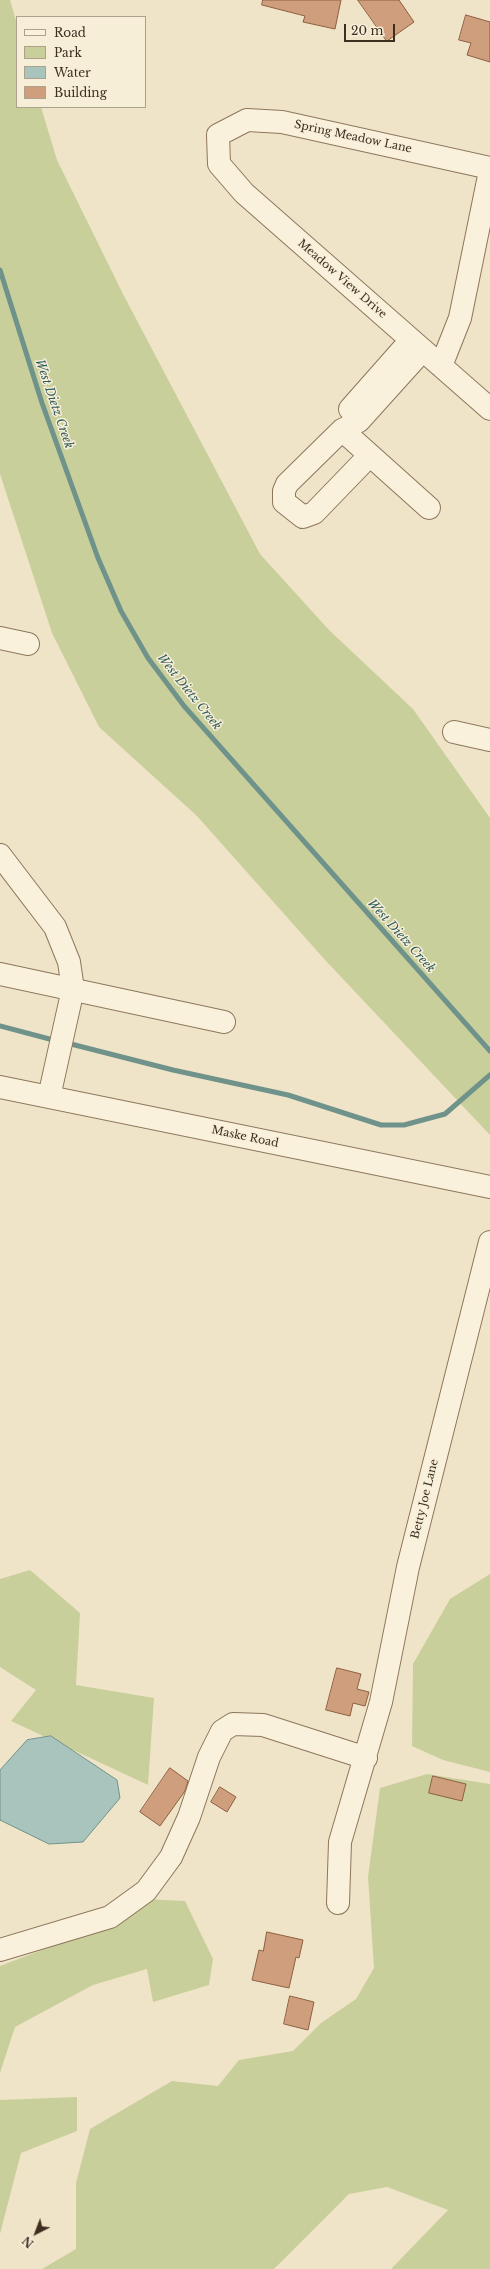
<!DOCTYPE html>
<style>
body{margin:0}
#map{position:relative;width:490px;height:2269px;overflow:hidden;background:#f0e4c8;font-family:"Libre Baskerville",serif}
canvas{display:block}
.legend{position:absolute;left:16px;top:16px;width:130px;height:92px;box-sizing:border-box;background:#f7eed8;border:1px solid #ada18e;margin:0;padding:5px 7px;list-style:none;font-size:12px;color:#3d2e20}
.legend li{display:flex;align-items:center;gap:8px;height:20px}
.legend b{width:20px;border:1px solid #ada18e}
.north{position:absolute;left:16px;top:2213px;width:40px;height:40px;-webkit-text-stroke:3px #f7eed8;paint-order:stroke;rotate:222deg;font-size:11px;font-weight:700;line-height:16px;text-align:center;color:#3d2e20}
.north::after{content:'';display:block;margin:auto;width:14px;height:18px;background:#3d2e20;clip-path:polygon(50% 0,100% 100%,50% 72%,0 100%)}
.scale{position:absolute;left:344px;top:24px;width:51px;height:18px;box-sizing:border-box;border:2px solid #3d2e20;border-top:0;padding-left:5px;font-size:12px;line-height:14px;white-space:nowrap;color:#3d2e20;-webkit-text-stroke:3px #f7eed8;paint-order:stroke}
</style>
<div id="map">
<canvas width="490" height="2269"></canvas>
<ul class="legend">
<li><b style="height:5px;background:#faf1dc"></b>Road</li>
<li><b style="height:11px;background:#c9cf9b"></b>Park</li>
<li><b style="height:11px;background:#a9c4bc"></b>Water</li>
<li><b style="height:11px;background:#cf9f7d"></b>Building</li>
</ul>
<div class="north">N</div>
<div class="scale">20 m</div>
</div>
<script>
const ctx = document.querySelector('canvas').getContext('2d');
ctx.lineJoin = 'round';
function fill(path, color) { ctx.fillStyle = color; ctx.fill(path, 'evenodd'); }
function stroke(path, color, width, dash) { ctx.strokeStyle = color; ctx.lineWidth = width; ctx.lineCap = dash ? 'butt' : 'round'; ctx.setLineDash(dash || []); ctx.stroke(path); }
function drawText(font, color, halo, rows, align = 'center') {
  ctx.font = font + ' "Libre Baskerville",serif'; ctx.lineWidth = 3; ctx.setLineDash([]); ctx.textBaseline = 'middle'; ctx.strokeStyle = halo; ctx.fillStyle = color; for (const [text, x, y, turn = 0] of rows) {
    ctx.save(); ctx.translate(x, y); ctx.rotate((+turn || 0) * Math.PI / 180); ctx.textAlign = isNaN(turn) ? turn : align; if (halo) ctx.strokeText(text, 0, 0); ctx.fillText(text, 0, 0); ctx.restore();
  }
}
fill(new Path2D(`
 M 0,0 L 10,0 L 17,24 L 17,107 L 41,107 L 57,160 L 123,294 L 260,554 L 329,630 L 413,709 L 490,818 L 490,1135 L 326,961 L 197,816 L 99,727 L 52,633 L 0,474 Z
 M 30,1570 L 80,1613 L 76,1685 L 154,1698 L 148,1785 L 11,1721 L 36,1690 L 0,1667 L 0,1579 Z
 M 490,1574 L 490,1772 L 443,1760 L 412,1746 L 413,1664 L 450,1599 Z
 M 427,1774 L 490,1784 L 490,2269 L 391,2269 L 448,2210 L 387,2187 L 349,2194 L 274,2269 L 42,2269 L 76,2249 L 76,2183 L 90,2129 L 172,2081 L 218,2086 L 239,2060 L 293,2051 L 321,2023 L 356,1999 L 374,1968 L 368,1877 L 380,1788 Z
 M 142,1899 L 185,1901 L 213,1959 L 209,1985 L 153,2002 L 147,1969 L 93,1985 L 15,2027 L 0,2073 L 0,1966 L 113,1923 Z
 M 77,2097 L 77,2131 L 21,2153 L 0,2234 L 0,2100 Z`), '#c9cf9b');
const water = new Path2D(`
 M 51,1736 L 117,1780 L 120,1798 L 83,1842 L 49,1844 L 0,1820 L 0,1770 L 27,1740 Z`);
fill(water, '#a9c4bc');
stroke(water, '#6f938a', 1);
stroke(new Path2D(`
 M 0,270 L 42,403 L 98,558 L 121,611 L 148,658 L 184,706 L 490,1051
 M 0,1026 L 57,1041
 M 67,1043 L 173,1070 L 288,1095 L 381,1125 L 404,1125 L 445,1114 L 490,1075`), '#6f938a', 5);
const building = new Path2D(`
 M 263,0 L 341,0 L 335,29 L 303,22 L 305,16 L 262,5 Z
 M 358,0 L 399,0 L 414,22 L 387,41 Z
 M 466,15 L 490,22 L 490,62 L 467,55 L 471,43 L 459,40 Z
 M 337,1668 L 361,1674 L 357,1689 L 369,1692 L 365,1706 L 353,1703 L 350,1716 L 326,1710 Z
 M 170,1768 L 188,1781 L 185,1791 L 160,1826 L 140,1812 Z
 M 433,1776 L 466,1784 L 462,1801 L 429,1793 Z
 M 220,1787 L 236,1797 L 227,1812 L 211,1802 Z
 M 267,1932 L 303,1940 L 299,1958 L 296,1957 L 289,1988 L 252,1980 L 259,1950 L 263,1951 Z
 M 290,1996 L 314,2002 L 308,2030 L 284,2024 Z`);
fill(building, '#cf9f7d');
stroke(building, '#8d5f41', 1);
const minor = new Path2D(`
 M 490,168 L 282,122 L 247,120 L 218,135 L 219,164 L 244,193 L 490,409
 M 441,366 L 460,318 L 490,171
 M 350,409 L 411,340
 M 342,430 L 429,508
 M 370,455 L 314,513 L 303,517 L 284,502 L 284,491 L 287,484 L 342,430 L 359,421 L 423,350
 M 0,638 L 28,644
 M 454,732 L 490,740
 M 0,855 L 55,927 L 69,962 L 73,989 L 49,1097
 M 0,974 L 224,1022
 M 0,1087 L 490,1187
 M 338,1903 L 340,1842 L 381,1702 L 408,1567 L 490,1242
 M 0,1950 L 110,1917 L 146,1891 L 171,1857 L 189,1817 L 209,1757 L 222,1731 L 233,1724 L 263,1725 L 366,1758`);
stroke(minor, '#8d765c', 24);
stroke(minor, '#faf1dc', 22);
drawText('11px', '#3d2e20', '#f7eed8', [
 ["Spring Meadow Lane",353,137,12],
 ["Meadow View Drive",342,279,41],
 ["Maske Road",245,1137,12],
 ["Betty Joe Lane",425,1499,-76]
]);
drawText('italic 12px', '#2f5d5a', '#f7eed8', [
 ["West Dietz Creek",54,404,71],
 ["West Dietz Creek",189,692,51],
 ["West Dietz Creek",401,936,48]
]);
</script>
